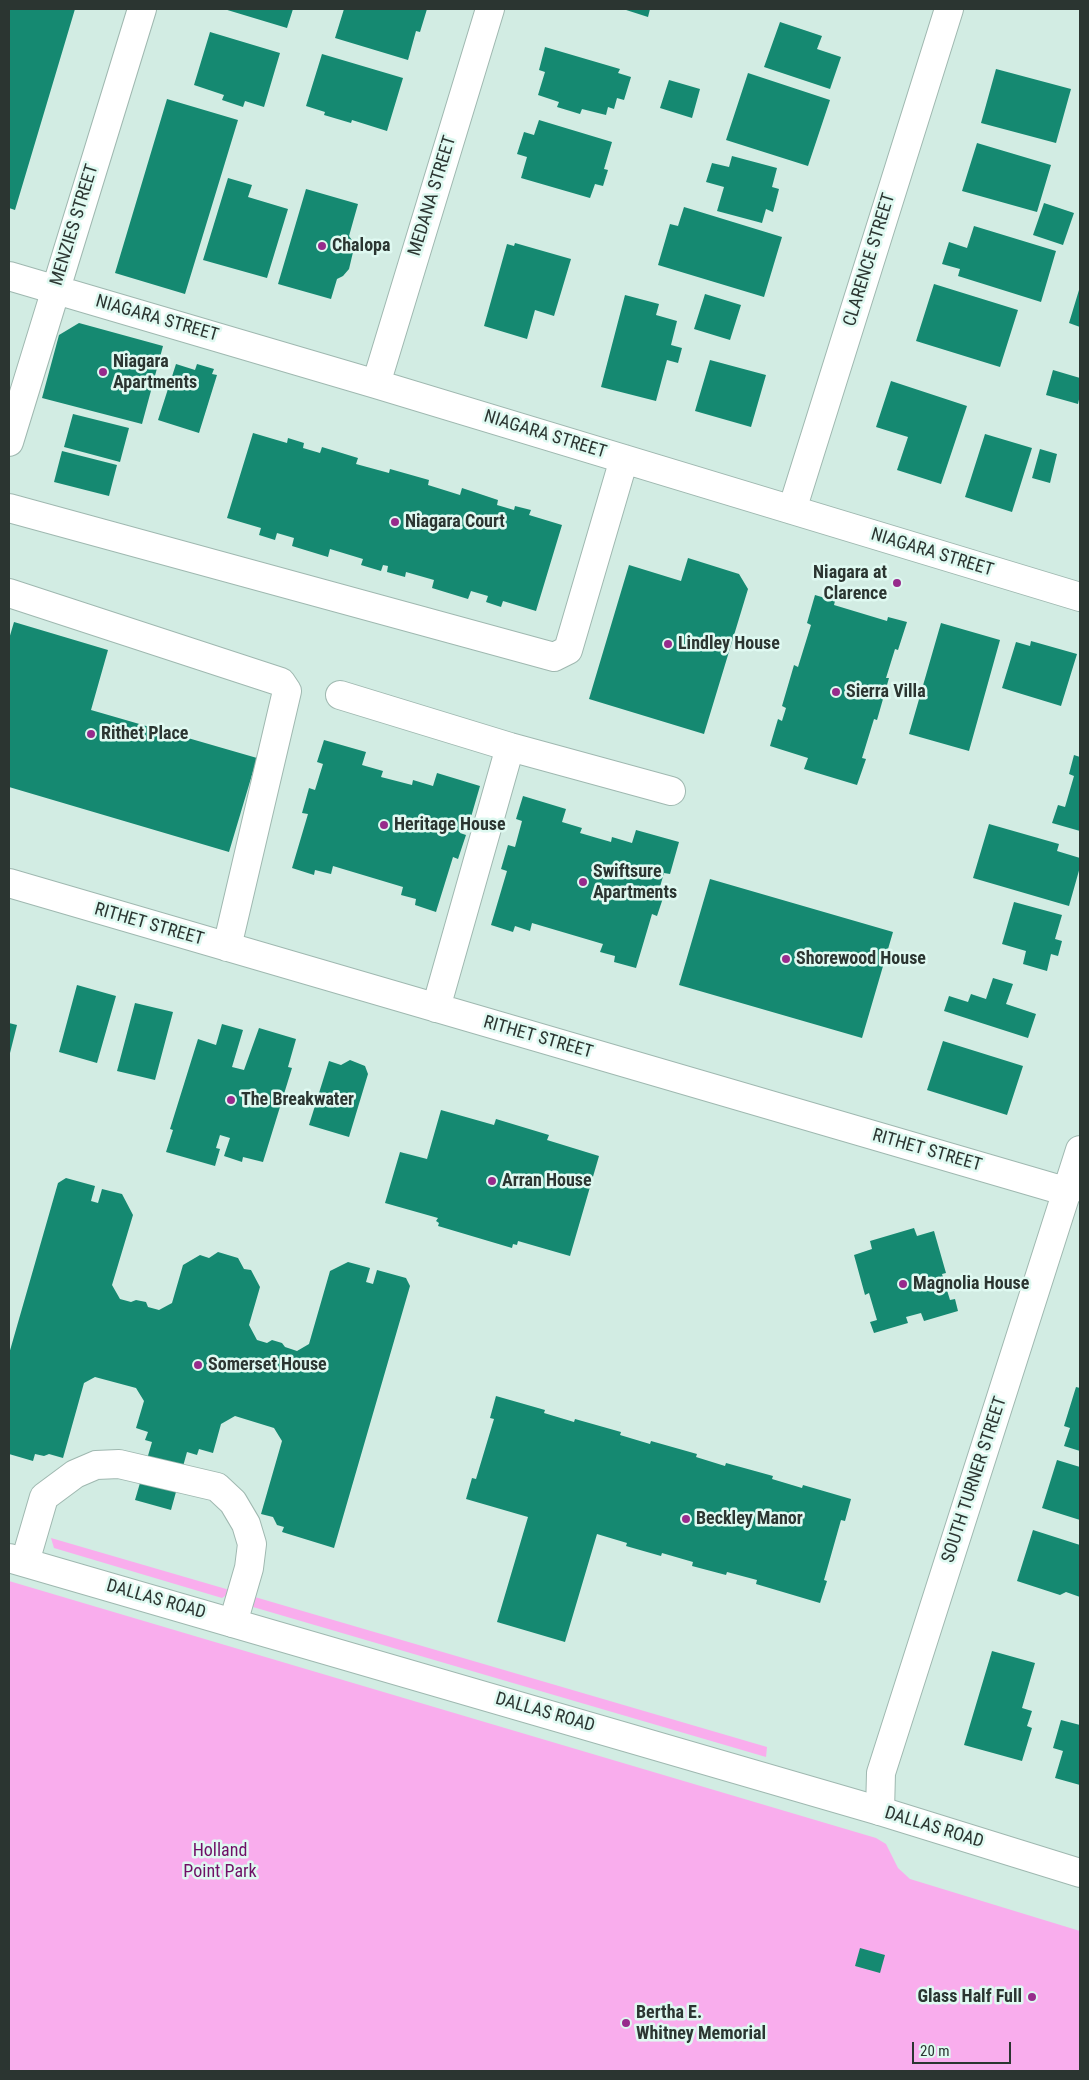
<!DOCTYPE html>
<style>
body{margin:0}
#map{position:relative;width:1089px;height:2080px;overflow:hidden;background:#d2ece3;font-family:"Roboto Condensed",sans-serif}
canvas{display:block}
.frame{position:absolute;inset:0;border:10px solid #2b3531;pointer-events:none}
.scale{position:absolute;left:912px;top:2042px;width:99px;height:22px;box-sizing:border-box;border:2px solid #2b3531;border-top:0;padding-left:6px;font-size:15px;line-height:18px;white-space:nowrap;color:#2b3531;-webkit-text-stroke:4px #dff9f1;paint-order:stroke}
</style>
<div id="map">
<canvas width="1089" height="2080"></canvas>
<div class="frame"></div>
<div class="scale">20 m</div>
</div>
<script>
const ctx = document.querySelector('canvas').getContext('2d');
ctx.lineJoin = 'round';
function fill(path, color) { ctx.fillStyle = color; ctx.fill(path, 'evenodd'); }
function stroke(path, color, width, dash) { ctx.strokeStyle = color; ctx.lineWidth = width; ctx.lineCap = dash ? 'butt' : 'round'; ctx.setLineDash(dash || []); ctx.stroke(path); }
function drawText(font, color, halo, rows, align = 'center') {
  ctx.font = font + ' "Roboto Condensed",sans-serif'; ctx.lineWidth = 5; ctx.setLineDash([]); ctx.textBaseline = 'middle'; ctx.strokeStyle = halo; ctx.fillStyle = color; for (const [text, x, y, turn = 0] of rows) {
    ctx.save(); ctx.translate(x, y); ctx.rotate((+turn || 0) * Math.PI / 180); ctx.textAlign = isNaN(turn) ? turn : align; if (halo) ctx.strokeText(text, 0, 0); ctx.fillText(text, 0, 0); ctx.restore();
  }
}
fill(new Path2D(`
 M 51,1538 L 233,1591 L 222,1598 L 54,1548 Z
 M 9,1581 L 876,1838 L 886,1844 L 898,1868 L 910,1879 L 1080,1931 L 1080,2071 L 9,2071 Z
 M 248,1595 L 767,1747 L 766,1757 L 253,1607 Z`), '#f9aded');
fill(new Path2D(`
 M 9,9 L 75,9 L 15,210 L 9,208 Z
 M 224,9 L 293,9 L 287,28 Z
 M 344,9 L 427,9 L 420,32 L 416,31 L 408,60 L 335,38 Z
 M 623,9 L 650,9 L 648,17 Z
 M 780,22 L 822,36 L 817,49 L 841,57 L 830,89 L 764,67 Z
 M 210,32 L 280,53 L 264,107 L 245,101 L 243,107 L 222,100 L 224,95 L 194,85 Z
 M 545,47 L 620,69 L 618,73 L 631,77 L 624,100 L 617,98 L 614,109 L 608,107 L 606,115 L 582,109 L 580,114 L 557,107 L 559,102 L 538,95 L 545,72 L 539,70 Z
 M 322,54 L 403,78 L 387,131 L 352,120 L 351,123 L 324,115 L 325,112 L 306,106 Z
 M 996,69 L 1071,89 L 1056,143 L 981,123 Z
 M 748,73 L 830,100 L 808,166 L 726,140 Z
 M 669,80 L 700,89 L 692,118 L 660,108 Z
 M 167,99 L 238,120 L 185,294 L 115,273 Z
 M 539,120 L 612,142 L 604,169 L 608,170 L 603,186 L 595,184 L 590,198 L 521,178 L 527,157 L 517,154 L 524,132 L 534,135 Z
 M 977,143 L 1051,165 L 1037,212 L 962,191 Z
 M 732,156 L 777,168 L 772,187 L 779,189 L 773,212 L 766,209 L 762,223 L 717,211 L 724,187 L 706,182 L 712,163 L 729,167 Z
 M 228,178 L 252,185 L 248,197 L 288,209 L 267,278 L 203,260 Z
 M 306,189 L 358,204 L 349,236 L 354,243 L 354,248 L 349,269 L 343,276 L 337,279 L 331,299 L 278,284 Z
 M 1044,203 L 1074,213 L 1063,245 L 1033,235 Z
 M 684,207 L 782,237 L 764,297 L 658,265 L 670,224 L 678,226 Z
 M 974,226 L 1056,251 L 1041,302 L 958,276 L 960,269 L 942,264 L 949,242 L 967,248 Z
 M 515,243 L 571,259 L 554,316 L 535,310 L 527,339 L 484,326 L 507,244 L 514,246 Z
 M 934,284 L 1018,310 L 1000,367 L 916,341 Z
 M 1079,290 L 1080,291 L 1080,327 L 1069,323 Z
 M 705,294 L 741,305 L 730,340 L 694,329 Z
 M 625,295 L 659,304 L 656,315 L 677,321 L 671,345 L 682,348 L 678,363 L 667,360 L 656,401 L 601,387 Z
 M 79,323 L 163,346 L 142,424 L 42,398 L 59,335 Z
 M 710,360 L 766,375 L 751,427 L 695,411 Z
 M 176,364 L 195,370 L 197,364 L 214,369 L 212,374 L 217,375 L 199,433 L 158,420 Z
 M 1053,370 L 1080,378 L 1080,395 L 1078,404 L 1046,395 Z
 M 891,381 L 967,406 L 941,484 L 897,470 L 908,437 L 876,427 Z
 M 73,414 L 129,428 L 120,462 L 64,447 Z
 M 253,433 L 287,443 L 288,438 L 304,443 L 303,448 L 320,453 L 322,447 L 358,458 L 356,464 L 389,473 L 390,469 L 429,480 L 428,485 L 460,495 L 462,488 L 498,500 L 497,505 L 514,510 L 515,506 L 531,510 L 529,515 L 562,525 L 536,611 L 503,601 L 501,607 L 486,602 L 488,596 L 471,591 L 468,599 L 432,588 L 434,580 L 406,572 L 405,577 L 387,572 L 388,566 L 383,565 L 381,571 L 361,565 L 363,559 L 330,549 L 328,557 L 292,546 L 294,538 L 277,533 L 275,540 L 259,535 L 261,528 L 227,518 Z
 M 985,434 L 1032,448 L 1012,512 L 965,497 Z
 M 1040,449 L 1057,454 L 1050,483 L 1032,478 Z
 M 62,451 L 117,465 L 109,496 L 54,482 Z
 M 688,558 L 739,574 L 748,589 L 704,734 L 589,699 L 629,565 L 681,581 Z
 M 815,595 L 835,601 L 834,605 L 887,621 L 888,617 L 907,622 L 898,650 L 895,649 L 886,678 L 889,678 L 877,720 L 874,719 L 862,758 L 866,759 L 857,785 L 804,769 L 808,758 L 770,746 L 778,719 L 782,721 L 786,708 L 782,706 L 794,665 L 798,667 L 811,625 L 807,623 Z
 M 14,622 L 108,650 L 91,710 L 257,758 L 229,852 L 9,787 L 9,639 Z
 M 941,623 L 1000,640 L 969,751 L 909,734 Z
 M 1031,641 L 1077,654 L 1061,706 L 1002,688 L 1016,642 L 1030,646 Z
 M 324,740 L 366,752 L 362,765 L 383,771 L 381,777 L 412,785 L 413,780 L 433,786 L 437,773 L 480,786 L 471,817 L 465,816 L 460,833 L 466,835 L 458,859 L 453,857 L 436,912 L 415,905 L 416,899 L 401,895 L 403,887 L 333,866 L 331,874 L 315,870 L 314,875 L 292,868 L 308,814 L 302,813 L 309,788 L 315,790 L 323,764 L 317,762 Z
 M 1074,755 L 1080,757 L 1080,831 L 1052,823 L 1058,805 L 1065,807 L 1074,776 L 1069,774 Z
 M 523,796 L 566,809 L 562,822 L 582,828 L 580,833 L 611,842 L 612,837 L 632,843 L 636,830 L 679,842 L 670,874 L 664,873 L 659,890 L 665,892 L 657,916 L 652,914 L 636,968 L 614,962 L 615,956 L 600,952 L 603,944 L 532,923 L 530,931 L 515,926 L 513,932 L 491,925 L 507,871 L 501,869 L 508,845 L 515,847 L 522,821 L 516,819 Z
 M 989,824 L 1059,844 L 1057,851 L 1080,858 L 1080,867 L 1069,906 L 973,878 Z
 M 710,879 L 893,932 L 862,1038 L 679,985 Z
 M 1014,902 L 1062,915 L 1055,939 L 1062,941 L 1058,956 L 1051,954 L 1047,971 L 1023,964 L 1026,951 L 1002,944 Z
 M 993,978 L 1013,984 L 1006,1004 L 1036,1014 L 1028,1038 L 944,1011 L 949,996 L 968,1002 L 971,994 L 986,999 Z
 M 77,985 L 116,996 L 97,1063 L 59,1052 Z
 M 135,1003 L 173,1012 L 155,1080 L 117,1071 Z
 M 9,1023 L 17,1025 L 9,1057 Z
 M 222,1024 L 243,1030 L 232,1067 L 244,1070 L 259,1028 L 296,1039 L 288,1067 L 292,1068 L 263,1162 L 243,1157 L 242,1162 L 224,1156 L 230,1138 L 220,1135 L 216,1148 L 220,1149 L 215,1166 L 166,1152 L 173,1130 L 170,1129 L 198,1039 L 216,1045 Z
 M 943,1041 L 1023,1066 L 1007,1115 L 927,1090 Z
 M 350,1060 L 365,1066 L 368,1074 L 349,1137 L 309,1125 L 329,1061 L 341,1065 Z
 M 441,1110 L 494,1125 L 496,1119 L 549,1135 L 547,1140 L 599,1156 L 570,1256 L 518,1241 L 517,1245 L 513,1244 L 512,1248 L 438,1226 L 439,1223 L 436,1221 L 438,1218 L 385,1203 L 400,1152 L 427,1159 Z
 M 66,1178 L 95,1186 L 91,1201 L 98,1203 L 102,1189 L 122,1194 L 133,1215 L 112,1285 L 120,1299 L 131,1302 L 136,1300 L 146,1302 L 148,1307 L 159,1310 L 172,1303 L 183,1265 L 200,1255 L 209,1258 L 218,1252 L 238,1258 L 244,1269 L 251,1270 L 260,1287 L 249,1325 L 257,1340 L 267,1343 L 272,1340 L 282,1343 L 285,1347 L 297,1351 L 309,1344 L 330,1271 L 348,1262 L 370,1268 L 366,1282 L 373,1284 L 377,1270 L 406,1278 L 410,1286 L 334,1548 L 282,1532 L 284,1527 L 277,1525 L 273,1517 L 261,1514 L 282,1441 L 274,1428 L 235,1416 L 221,1424 L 213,1453 L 199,1449 L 197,1455 L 187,1452 L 171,1510 L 135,1500 L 152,1442 L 145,1440 L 148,1432 L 136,1428 L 144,1401 L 136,1388 L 95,1377 L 84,1383 L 63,1458 L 49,1454 L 44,1456 L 35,1454 L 33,1461 L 9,1454 L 9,1354 L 58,1183 Z
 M 914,1228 L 917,1236 L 934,1231 L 946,1273 L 942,1274 L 950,1300 L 955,1299 L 958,1311 L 924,1321 L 921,1313 L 906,1317 L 908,1323 L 874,1333 L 870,1322 L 877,1320 L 869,1293 L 865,1295 L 854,1255 L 872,1249 L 870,1241 Z
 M 1076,1387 L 1080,1388 L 1080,1451 L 1064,1446 L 1070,1428 L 1064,1426 Z
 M 496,1396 L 545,1410 L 544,1413 L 574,1422 L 575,1419 L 621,1432 L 620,1435 L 650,1444 L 651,1441 L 697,1454 L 696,1457 L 725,1466 L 726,1463 L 773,1476 L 772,1479 L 802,1488 L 803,1485 L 851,1499 L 845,1521 L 841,1520 L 824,1580 L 827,1581 L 820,1603 L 756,1584 L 757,1580 L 727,1572 L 726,1575 L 692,1566 L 693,1562 L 662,1553 L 661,1556 L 626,1546 L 627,1543 L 597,1534 L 565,1642 L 497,1622 L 528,1517 L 466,1499 L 472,1478 L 476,1479 L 494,1419 L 490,1418 Z
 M 1057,1460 L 1080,1467 L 1080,1520 L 1042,1508 Z
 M 1033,1530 L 1080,1545 L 1080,1597 L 1066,1592 L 1060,1595 L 1017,1581 Z
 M 992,1651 L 1035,1663 L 1022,1708 L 1032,1711 L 1027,1726 L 1032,1728 L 1022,1761 L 964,1745 Z
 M 1061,1720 L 1080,1725 L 1080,1785 L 1055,1778 L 1063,1751 L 1053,1748 Z
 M 860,1948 L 885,1955 L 880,1973 L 855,1966 Z`), '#158971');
const minor = new Path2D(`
 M 9,276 L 376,384 L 1080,597
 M 376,384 L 490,9
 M 9,442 L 142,9
 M 9,508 L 554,657 L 568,650 L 624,459
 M 792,510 L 949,9
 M 9,593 L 281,682 L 287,691 L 227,947
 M 340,695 L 510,747 L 671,791
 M 9,883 L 1068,1192
 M 436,1008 L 510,747
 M 25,1562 L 44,1497 L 75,1474 L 96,1465 L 119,1464 L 217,1487 L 233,1502 L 246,1524 L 252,1544 L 249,1568 L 233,1623
 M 880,1811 L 881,1773 L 1080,1150`);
const major = new Path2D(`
 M 9,1558 L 880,1811 L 1080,1873`);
stroke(minor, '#9fb8b0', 30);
stroke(major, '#9fb8b0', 30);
stroke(minor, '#fff', 28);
stroke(major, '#fff', 28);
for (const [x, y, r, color] of [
 [322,246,5,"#972b8c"],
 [103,372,5,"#972b8c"],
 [395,522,5,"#972b8c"],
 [897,583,5,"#972b8c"],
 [668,644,5,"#972b8c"],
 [836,692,5,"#972b8c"],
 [91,734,5,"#972b8c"],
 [384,825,5,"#972b8c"],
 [583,882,5,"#972b8c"],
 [786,959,5,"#972b8c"],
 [231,1100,5,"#972b8c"],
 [492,1181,5,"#972b8c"],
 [903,1284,5,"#972b8c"],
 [198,1365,5,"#972b8c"],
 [686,1519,5,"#972b8c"],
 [1032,1997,5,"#972b8c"],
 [626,2023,5,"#972b8c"]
]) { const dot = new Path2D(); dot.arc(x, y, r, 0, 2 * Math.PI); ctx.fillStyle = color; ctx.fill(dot); stroke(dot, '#dff9f1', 2); }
drawText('18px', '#2b3531', '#dff9f1', [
 ["MEDANA STREET",433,196,-73],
 ["MENZIES STREET",75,225,-73],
 ["CLARENCE STREET",870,260,-73],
 ["NIAGARA STREET",157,319,16],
 ["NIAGARA STREET",545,435,17],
 ["NIAGARA STREET",932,553,17],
 ["RITHET STREET",149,925,16],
 ["RITHET STREET",538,1038,16],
 ["RITHET STREET",927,1151,16],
 ["SOUTH TURNER STREET",975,1480,-72],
 ["DALLAS ROAD",156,1600,16],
 ["DALLAS ROAD",545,1713,16],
 ["DALLAS ROAD",934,1828,17]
]);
drawText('bold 18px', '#2b3531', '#dff9f1', [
 ["Chalopa",332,246],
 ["Niagara",113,362],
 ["Apartments",113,383],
 ["Niagara Court",405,522],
 ["Niagara at",887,573,"right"],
 ["Clarence",887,594,"right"],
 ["Lindley House",678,644],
 ["Sierra Villa",846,692],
 ["Rithet Place",101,734],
 ["Heritage House",394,825],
 ["Swiftsure",593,872],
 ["Apartments",593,893],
 ["Shorewood House",796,959],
 ["The Breakwater",241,1100],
 ["Arran House",502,1181],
 ["Magnolia House",913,1284],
 ["Somerset House",208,1365],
 ["Beckley Manor",696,1519],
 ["Glass Half Full",1022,1997,"right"],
 ["Bertha E.",636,2013],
 ["Whitney Memorial",636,2034]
], 'left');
drawText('18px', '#6f0f66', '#dff9f1', [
 ["Holland",220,1851],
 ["Point Park",220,1872]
]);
</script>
